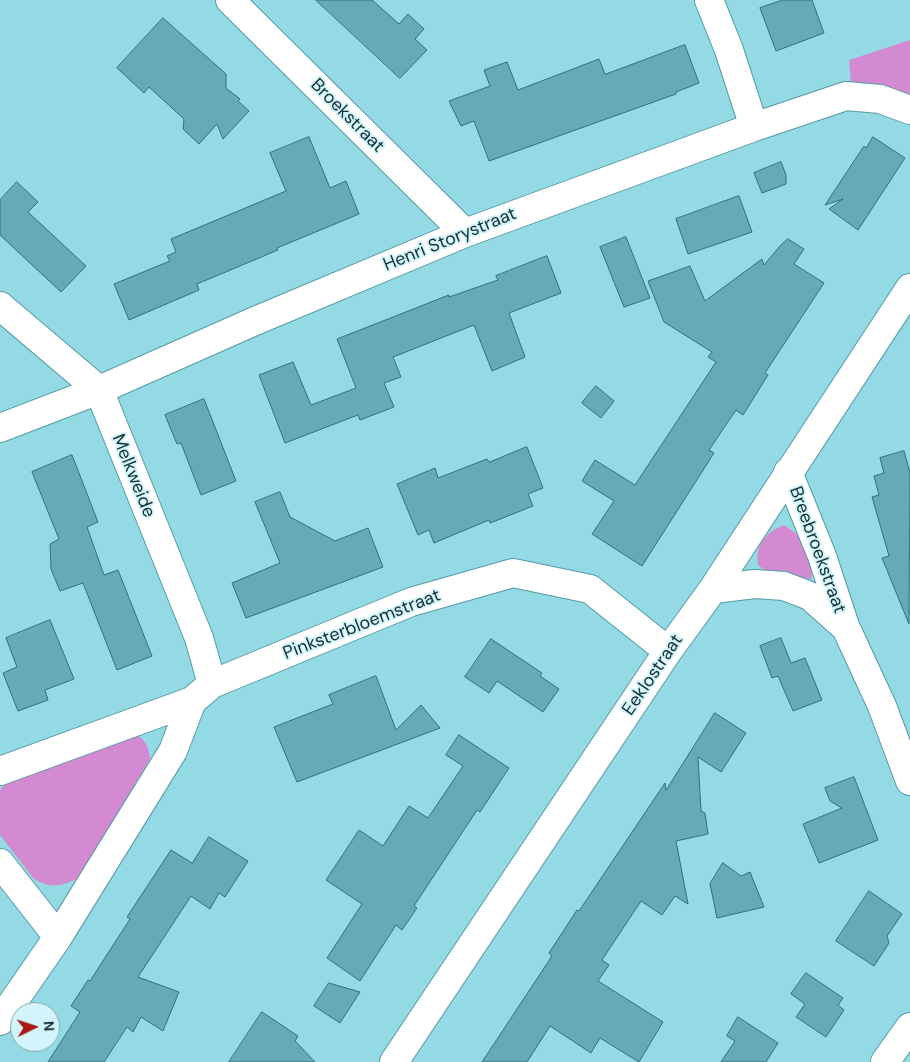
<!DOCTYPE html>
<style>
body{margin:0}
#map{position:relative;width:910px;height:1062px;overflow:hidden;background:#94dae5;font-family:"DM Sans",sans-serif}
canvas{display:block}
.north{position:absolute;left:10px;top:1002px;width:50px;height:50px;box-sizing:border-box;background:#d3f4fa;border:1px solid #87a6ab;border-radius:50%;rotate:86deg;font-size:14px;font-weight:700;line-height:20px;text-align:center;color:#143135}
.north::after{content:'';display:block;margin:auto;width:18px;height:22px;background:#a91615;clip-path:polygon(50% 0,100% 100%,50% 72%,0 100%)}
</style>
<div id="map">
<canvas width="910" height="1062"></canvas>
<div class="north">N</div>
</div>
<script>
const ctx = document.querySelector('canvas').getContext('2d');
ctx.lineJoin = 'round';
function fill(path, color) { ctx.fillStyle = color; ctx.fill(path, 'evenodd'); }
function stroke(path, color, width, dash) { ctx.strokeStyle = color; ctx.lineWidth = width; ctx.lineCap = dash ? 'butt' : 'round'; ctx.setLineDash(dash || []); ctx.stroke(path); }
function drawText(font, color, halo, rows, align = 'center') {
  ctx.font = font + ' "DM Sans",sans-serif'; ctx.lineWidth = 4; ctx.setLineDash([]); ctx.textBaseline = 'middle'; ctx.strokeStyle = halo; ctx.fillStyle = color; for (const [text, x, y, turn = 0] of rows) {
    ctx.save(); ctx.translate(x, y); ctx.rotate((+turn || 0) * Math.PI / 180); ctx.textAlign = isNaN(turn) ? turn : align; if (halo) ctx.strokeText(text, 0, 0); ctx.fillText(text, 0, 0); ctx.restore();
  }
}
fill(new Path2D(`
 M 910,40 L 910,98 L 851,83 L 849,60 Z
 M 784,525 L 797,534 L 812,570 L 811,579 L 767,572 L 758,565 C 755,544 765,533 784,525 Z
 M 135,733 C 145,740 149,746 150,759 L 77,879 C 61,886 51,889 34,879 L 0,835 L 0,790 L 8,780 Z`), '#d48ad1');
const building = new Path2D(`
 M 316,0 L 372,0 L 399,24 L 408,14 L 424,29 L 415,39 L 427,50 L 400,78 Z
 M 783,0 L 812,0 L 824,33 L 776,51 L 760,8 Z
 M 163,18 L 226,74 L 226,88 L 240,99 L 238,101 L 249,111 L 223,139 L 217,124 L 199,144 L 183,129 L 184,119 L 149,87 L 144,93 L 117,68 Z
 M 685,45 L 699,83 L 676,92 L 676,94 L 489,161 L 474,121 L 461,126 L 449,101 L 490,86 L 484,70 L 507,62 L 518,90 L 599,59 L 605,74 Z
 M 309,137 L 330,188 L 346,181 L 359,214 L 277,248 L 278,250 L 197,284 L 199,290 L 129,320 L 114,284 L 170,261 L 167,256 L 176,252 L 171,239 L 286,191 L 270,153 Z
 M 873,137 L 905,158 L 858,230 L 829,209 L 843,199 L 825,205 L 864,146 L 866,148 Z
 M 781,162 L 786,175 L 786,184 L 762,193 L 754,173 Z
 M 17,182 L 38,202 L 28,212 L 86,266 L 61,292 L 0,235 L 0,200 Z
 M 739,196 L 752,232 L 688,254 L 676,219 Z
 M 626,237 L 650,298 L 624,307 L 600,247 Z
 M 788,239 L 804,249 L 794,264 L 824,283 L 765,373 L 768,375 L 743,415 L 736,410 L 709,450 L 714,453 L 642,566 L 592,534 L 614,501 L 582,481 L 595,460 L 635,485 L 716,362 L 708,357 L 712,352 L 664,322 L 648,281 L 690,266 L 705,301 L 762,259 L 764,265 L 780,246 Z
 M 547,256 L 561,293 L 509,313 L 525,357 L 492,371 L 474,325 L 393,357 L 401,377 L 384,383 L 394,407 L 360,420 L 358,415 L 285,443 L 259,375 L 293,362 L 311,405 L 356,388 L 337,339 L 449,295 L 449,297 L 498,280 L 496,276 Z
 M 596,386 L 614,401 L 601,418 L 582,403 Z
 M 204,399 L 236,481 L 201,495 L 181,443 L 177,444 L 165,415 Z
 M 527,447 L 543,488 L 528,494 L 533,506 L 490,523 L 489,520 L 434,543 L 429,530 L 418,535 L 397,484 L 435,468 L 438,478 L 487,459 L 489,462 Z
 M 904,451 L 910,473 L 909,624 L 882,558 L 889,556 L 872,497 L 879,495 L 874,476 L 884,473 L 880,458 Z
 M 72,455 L 98,522 L 87,527 L 104,575 L 118,570 L 152,656 L 117,670 L 83,583 L 60,591 L 51,569 L 50,544 L 59,539 L 32,472 Z
 M 280,492 L 290,517 L 335,541 L 368,528 L 383,567 L 246,618 L 232,583 L 280,563 L 255,502 Z
 M 50,620 L 74,679 L 45,690 L 48,700 L 18,711 L 3,673 L 17,667 L 6,638 Z
 M 781,638 L 791,663 L 805,658 L 822,700 L 793,711 L 778,676 L 772,678 L 760,646 Z
 M 491,639 L 542,673 L 540,676 L 559,689 L 543,712 L 497,681 L 489,693 L 465,677 Z
 M 376,676 L 396,730 L 421,705 L 440,728 L 297,782 L 274,727 L 333,704 L 329,695 Z
 M 715,713 L 746,733 L 721,772 L 698,757 L 701,811 L 705,813 L 708,834 L 676,841 L 688,904 L 675,896 L 662,915 L 641,901 L 602,960 L 609,965 L 598,981 L 663,1022 L 639,1062 L 600,1038 L 591,1053 L 550,1026 L 527,1062 L 482,1062 L 552,956 L 549,953 L 577,910 L 579,911 L 665,783 L 666,790 Z
 M 459,735 L 509,768 L 480,812 L 477,810 L 414,906 L 417,908 L 402,930 L 396,925 L 360,981 L 327,958 L 362,904 L 326,880 L 359,830 L 383,846 L 409,806 L 428,818 L 463,766 L 446,755 Z
 M 854,777 L 878,840 L 819,863 L 803,824 L 842,808 L 830,801 L 825,788 Z
 M 209,837 L 248,861 L 225,897 L 219,893 L 210,909 L 191,896 L 138,977 L 179,992 L 163,1031 L 141,1017 L 133,1032 L 127,1027 L 104,1062 L 48,1062 L 80,1012 L 71,1006 L 88,980 L 90,981 L 130,919 L 127,917 L 171,850 L 192,863 Z
 M 723,863 L 741,876 L 750,872 L 764,907 L 717,918 L 710,884 Z
 M 869,891 L 902,914 L 887,936 L 889,943 L 874,966 L 836,941 Z
 M 806,973 L 843,998 L 838,1005 L 844,1010 L 826,1037 L 796,1017 L 805,1004 L 791,994 Z
 M 329,983 L 360,992 L 340,1023 L 314,1006 Z
 M 262,1012 L 298,1036 L 295,1041 L 315,1062 L 229,1062 Z
 M 738,1017 L 778,1043 L 766,1062 L 721,1062 L 735,1041 L 727,1036 Z`);
fill(building, '#65aab4');
stroke(building, '#2c737d', 1);
const minor = new Path2D(`
 M 230,0 L 465,233
 M 709,0 L 729,50 L 754,127
 M 0,306 L 99,390 L 199,638 L 212,684
 M 0,428 L 99,390 L 255,321 L 465,233 L 754,127 L 846,96 L 880,99 L 910,110
 M 788,472 L 822,556 L 845,626
 M 713,589 L 755,584 L 784,586 L 810,596 L 846,628 L 882,706 L 910,781
 M 0,771 L 192,701 L 212,684 L 411,602 L 513,573 L 590,589 L 668,651
 M 0,863 L 58,937 L 0,1021
 M 58,937 L 173,751 L 192,701
 M 394,1062 L 668,651 L 713,589 L 910,288
 M 885,1062 L 910,1027`);
stroke(minor, '#569ba5', 30);
stroke(minor, '#fff', 28);
drawText('18px', '#143135', '#d3f4fa', [
 ["Broekstraat",347,116,45],
 ["Henri Storystraat",450,240,-22],
 ["Melkweide",133,476,68],
 ["Breebroekstraat",817,550,70],
 ["Pinksterbloemstraat",362,625,-21],
 ["Eeklostraat",653,675,-56]
]);
</script>
